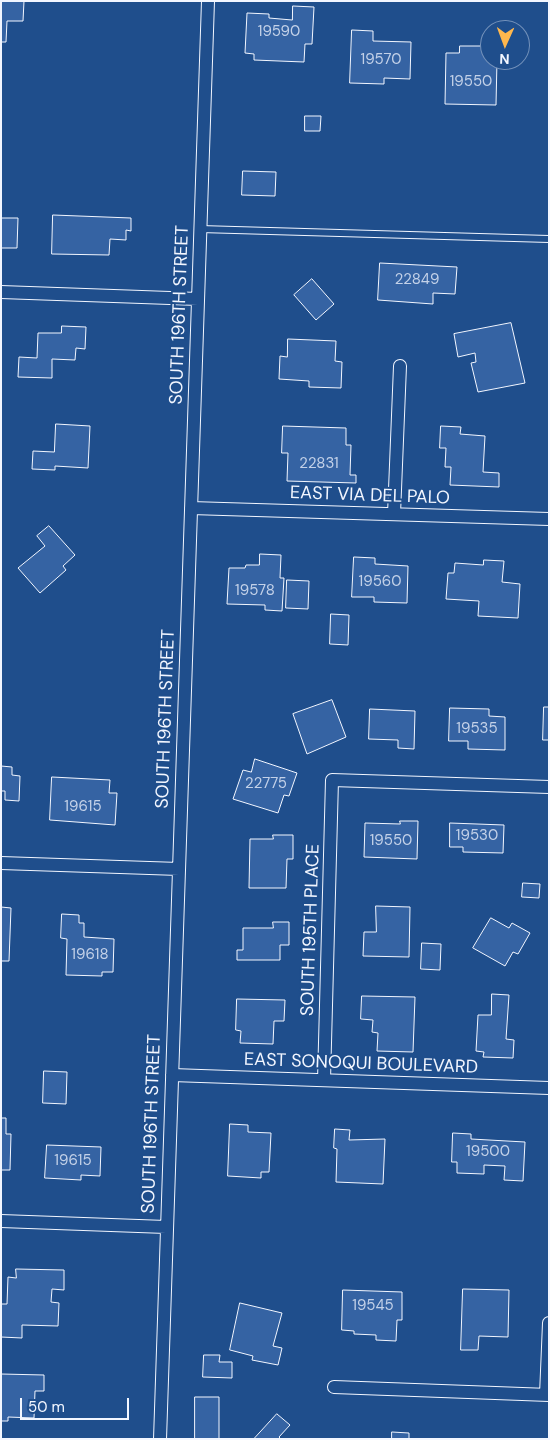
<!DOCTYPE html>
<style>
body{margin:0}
#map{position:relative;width:550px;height:1440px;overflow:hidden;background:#1f4e8c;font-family:"DM Sans",sans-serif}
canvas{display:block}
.frame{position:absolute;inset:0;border:2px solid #f2f6ff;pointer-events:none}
.north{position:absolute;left:480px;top:20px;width:50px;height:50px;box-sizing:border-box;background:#1f4e8c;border:1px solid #7391ba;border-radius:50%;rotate:182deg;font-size:14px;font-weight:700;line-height:20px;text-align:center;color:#f2f6ff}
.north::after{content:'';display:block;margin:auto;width:18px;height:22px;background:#ffb74d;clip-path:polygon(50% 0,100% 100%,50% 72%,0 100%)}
.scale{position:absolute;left:20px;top:1398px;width:109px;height:22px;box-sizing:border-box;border:2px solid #f2f6ff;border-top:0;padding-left:6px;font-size:15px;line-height:18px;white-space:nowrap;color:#f2f6ff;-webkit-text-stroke:4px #1f4e8c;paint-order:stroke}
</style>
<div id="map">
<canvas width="550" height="1440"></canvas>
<div class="frame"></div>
<div class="north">N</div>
<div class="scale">50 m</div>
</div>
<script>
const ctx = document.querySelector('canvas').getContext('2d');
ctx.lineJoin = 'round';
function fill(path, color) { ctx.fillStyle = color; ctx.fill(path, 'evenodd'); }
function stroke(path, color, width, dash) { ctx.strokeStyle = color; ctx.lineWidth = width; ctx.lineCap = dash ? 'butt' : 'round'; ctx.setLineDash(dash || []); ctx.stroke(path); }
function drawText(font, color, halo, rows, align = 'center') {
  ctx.font = font + ' "DM Sans",sans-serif'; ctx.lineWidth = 4; ctx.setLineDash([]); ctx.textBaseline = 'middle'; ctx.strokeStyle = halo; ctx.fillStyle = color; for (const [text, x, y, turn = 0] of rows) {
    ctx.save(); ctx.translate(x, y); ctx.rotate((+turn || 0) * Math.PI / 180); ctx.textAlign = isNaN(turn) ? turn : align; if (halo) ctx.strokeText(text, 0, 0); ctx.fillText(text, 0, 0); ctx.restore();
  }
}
const building = new Path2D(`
 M 1,1 L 24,1 L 23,21 L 7,21 L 6,42 L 1,42 Z
 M 293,6 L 314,7 L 312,44 L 305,44 L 304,62 L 254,60 L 254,54 L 245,53 L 247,13 L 269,14 L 269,18 L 292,20 Z
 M 352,30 L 373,31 L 373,41 L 411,42 L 410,79 L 384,78 L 384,84 L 350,83 Z
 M 460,46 L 490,46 L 490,60 L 497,60 L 496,105 L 445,104 L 446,53 L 459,53 Z
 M 305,116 L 321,116 L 320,131 L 305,131 Z
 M 243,171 L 276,172 L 275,196 L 242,195 Z
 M 53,215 L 131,218 L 131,231 L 126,230 L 126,240 L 110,239 L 109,255 L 52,254 Z
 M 1,218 L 18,218 L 17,248 L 1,248 Z
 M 380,263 L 457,267 L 455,294 L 433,293 L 433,304 L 378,300 Z
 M 312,279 L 334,304 L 316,320 L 294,295 Z
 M 511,323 L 525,383 L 478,392 L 471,363 L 476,362 L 475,353 L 458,357 L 454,334 Z
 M 62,326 L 86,327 L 85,349 L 76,348 L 75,360 L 52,359 L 52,378 L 18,377 L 19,357 L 37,358 L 38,333 L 61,333 Z
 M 288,339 L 336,341 L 335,361 L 342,362 L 341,388 L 309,387 L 309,381 L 279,379 L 280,356 L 287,357 Z
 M 56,424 L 90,426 L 88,468 L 55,466 L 55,470 L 32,469 L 33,451 L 54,452 Z
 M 283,426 L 346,428 L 346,445 L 351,445 L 350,475 L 356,475 L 356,483 L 287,481 L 288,453 L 282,453 Z
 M 441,426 L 461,427 L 460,434 L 485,436 L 483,472 L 499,473 L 499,487 L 450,485 L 451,467 L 445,467 L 446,448 L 440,448 Z
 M 49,526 L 75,555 L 63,566 L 66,570 L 40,593 L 18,568 L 45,546 L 37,536 Z
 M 260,554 L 281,555 L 280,578 L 284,578 L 282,611 L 265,610 L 265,605 L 227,604 L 229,568 L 245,568 L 246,565 L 259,565 Z
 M 354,557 L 375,558 L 375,564 L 408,566 L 407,603 L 374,602 L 374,597 L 352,597 Z
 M 484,560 L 504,561 L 502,582 L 520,584 L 518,618 L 478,616 L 479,601 L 446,599 L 448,573 L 454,573 L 455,563 L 483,565 Z
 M 287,580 L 309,581 L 308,609 L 286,608 Z
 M 331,614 L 349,615 L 348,645 L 330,644 Z
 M 332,700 L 346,737 L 307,754 L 293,714 Z
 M 544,707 L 549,707 L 549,740 L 543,740 Z
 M 450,708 L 489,709 L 489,716 L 505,717 L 505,750 L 468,749 L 468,741 L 449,741 Z
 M 370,709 L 415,711 L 414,749 L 398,748 L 398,740 L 369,739 Z
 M 255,759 L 297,773 L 289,796 L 284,795 L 278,813 L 233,799 L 243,770 L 251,772 Z
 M 1,766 L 12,767 L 12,775 L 20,776 L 19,801 L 5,800 L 5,791 L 1,791 Z
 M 52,777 L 110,780 L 109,793 L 117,793 L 115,825 L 50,820 Z
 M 400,821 L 418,821 L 417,859 L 364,857 L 365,823 L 400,824 Z
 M 450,823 L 504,825 L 503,853 L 463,852 L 463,847 L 450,847 Z
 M 273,835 L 293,835 L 293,859 L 287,859 L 286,888 L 249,888 L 250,839 L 273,839 Z
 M 523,883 L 540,884 L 539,898 L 522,897 Z
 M 376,906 L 410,907 L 409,957 L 363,956 L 364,932 L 376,932 Z
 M 1,907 L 11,908 L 9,961 L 1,961 Z
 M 62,914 L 79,915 L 79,923 L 84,923 L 84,937 L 114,939 L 113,972 L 102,972 L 102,976 L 66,975 L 67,939 L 61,938 Z
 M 491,918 L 509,928 L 512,923 L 530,933 L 518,954 L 513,952 L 505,966 L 473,948 Z
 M 273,922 L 289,922 L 289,945 L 280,945 L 280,960 L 237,960 L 237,950 L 243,950 L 243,928 L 273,928 Z
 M 422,943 L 441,944 L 440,970 L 421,969 Z
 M 492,994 L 509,995 L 506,1039 L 514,1040 L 513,1058 L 483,1057 L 484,1052 L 476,1051 L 478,1015 L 491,1015 Z
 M 362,996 L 415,997 L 413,1052 L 377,1051 L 378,1033 L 372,1032 L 373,1020 L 361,1019 Z
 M 237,999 L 285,1000 L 284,1021 L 274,1021 L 273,1044 L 240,1043 L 241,1031 L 236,1030 Z
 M 44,1071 L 67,1072 L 66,1104 L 43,1103 Z
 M 1,1118 L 6,1118 L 6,1134 L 11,1134 L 10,1170 L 1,1170 Z
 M 230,1124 L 248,1125 L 248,1132 L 271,1133 L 269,1172 L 261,1172 L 261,1178 L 228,1176 Z
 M 335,1129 L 350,1130 L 349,1140 L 385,1139 L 383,1184 L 336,1182 L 337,1149 L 334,1148 Z
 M 453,1133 L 471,1134 L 471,1139 L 525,1142 L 523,1181 L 504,1180 L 505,1166 L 484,1165 L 484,1174 L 457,1173 L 457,1162 L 452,1162 Z
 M 47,1145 L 101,1147 L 100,1176 L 81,1175 L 81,1180 L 45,1178 Z
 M 16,1269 L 64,1270 L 64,1290 L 52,1289 L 51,1302 L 59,1303 L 58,1326 L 22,1325 L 22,1338 L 1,1337 L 1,1304 L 7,1304 L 8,1277 L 16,1278 Z
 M 463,1289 L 509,1290 L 508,1337 L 479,1336 L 478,1350 L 461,1350 Z
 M 343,1290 L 402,1292 L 402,1320 L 397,1320 L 396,1341 L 376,1340 L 376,1335 L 354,1334 L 354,1331 L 342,1330 Z
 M 240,1303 L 282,1313 L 273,1346 L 282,1348 L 278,1365 L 252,1360 L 253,1356 L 230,1350 Z
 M 204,1355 L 220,1355 L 219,1362 L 232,1362 L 232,1378 L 203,1377 Z
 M 1,1374 L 44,1375 L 44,1391 L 35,1391 L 34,1418 L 8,1417 L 8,1421 L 1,1421 Z
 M 195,1397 L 219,1397 L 219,1439 L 195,1439 Z
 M 277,1414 L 290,1425 L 279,1437 L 281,1439 L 254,1439 Z
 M 392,1432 L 409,1433 L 409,1439 L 392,1439 Z`);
fill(building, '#3563a3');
stroke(building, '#f2f6ff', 1);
const lane = new Path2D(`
 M 200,229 L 549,239`);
const street = new Path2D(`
 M 1,292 L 198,299
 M 191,508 L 549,519
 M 394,514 L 400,366
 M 1,863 L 179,869
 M 172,1075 L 549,1088
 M 324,1080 L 332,780 L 549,787
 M 1,1221 L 166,1227
 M 334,1387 L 549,1395
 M 546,1395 L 549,1323
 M 160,1439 L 208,1`);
stroke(lane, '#f2f6ff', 8);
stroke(street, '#f2f6ff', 14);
stroke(lane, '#1f4e8c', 6);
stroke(street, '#1f4e8c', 12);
drawText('15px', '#c3d1e8', null, [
 ["19590",279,32],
 ["19570",381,60],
 ["19550",471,82],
 ["22849",417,280],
 ["22831",319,464],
 ["19560",380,582],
 ["19578",255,591],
 ["19535",477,729],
 ["22775",266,784],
 ["19615",83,807],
 ["19530",477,836],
 ["19550",391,841],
 ["19618",90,955],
 ["19500",488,1152],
 ["19615",73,1161],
 ["19545",373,1306]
]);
drawText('18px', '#f2f6ff', '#1f4e8c', [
 ["SOUTH 196TH STREET",180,315,-88],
 ["EAST VIA DEL PALO",370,496,2],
 ["SOUTH 196TH STREET",166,719,-88],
 ["SOUTH 195TH PLACE",311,930,-88],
 ["EAST SONOQUI BOULEVARD",361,1064,2],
 ["SOUTH 196TH STREET",152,1124,-88]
]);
</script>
